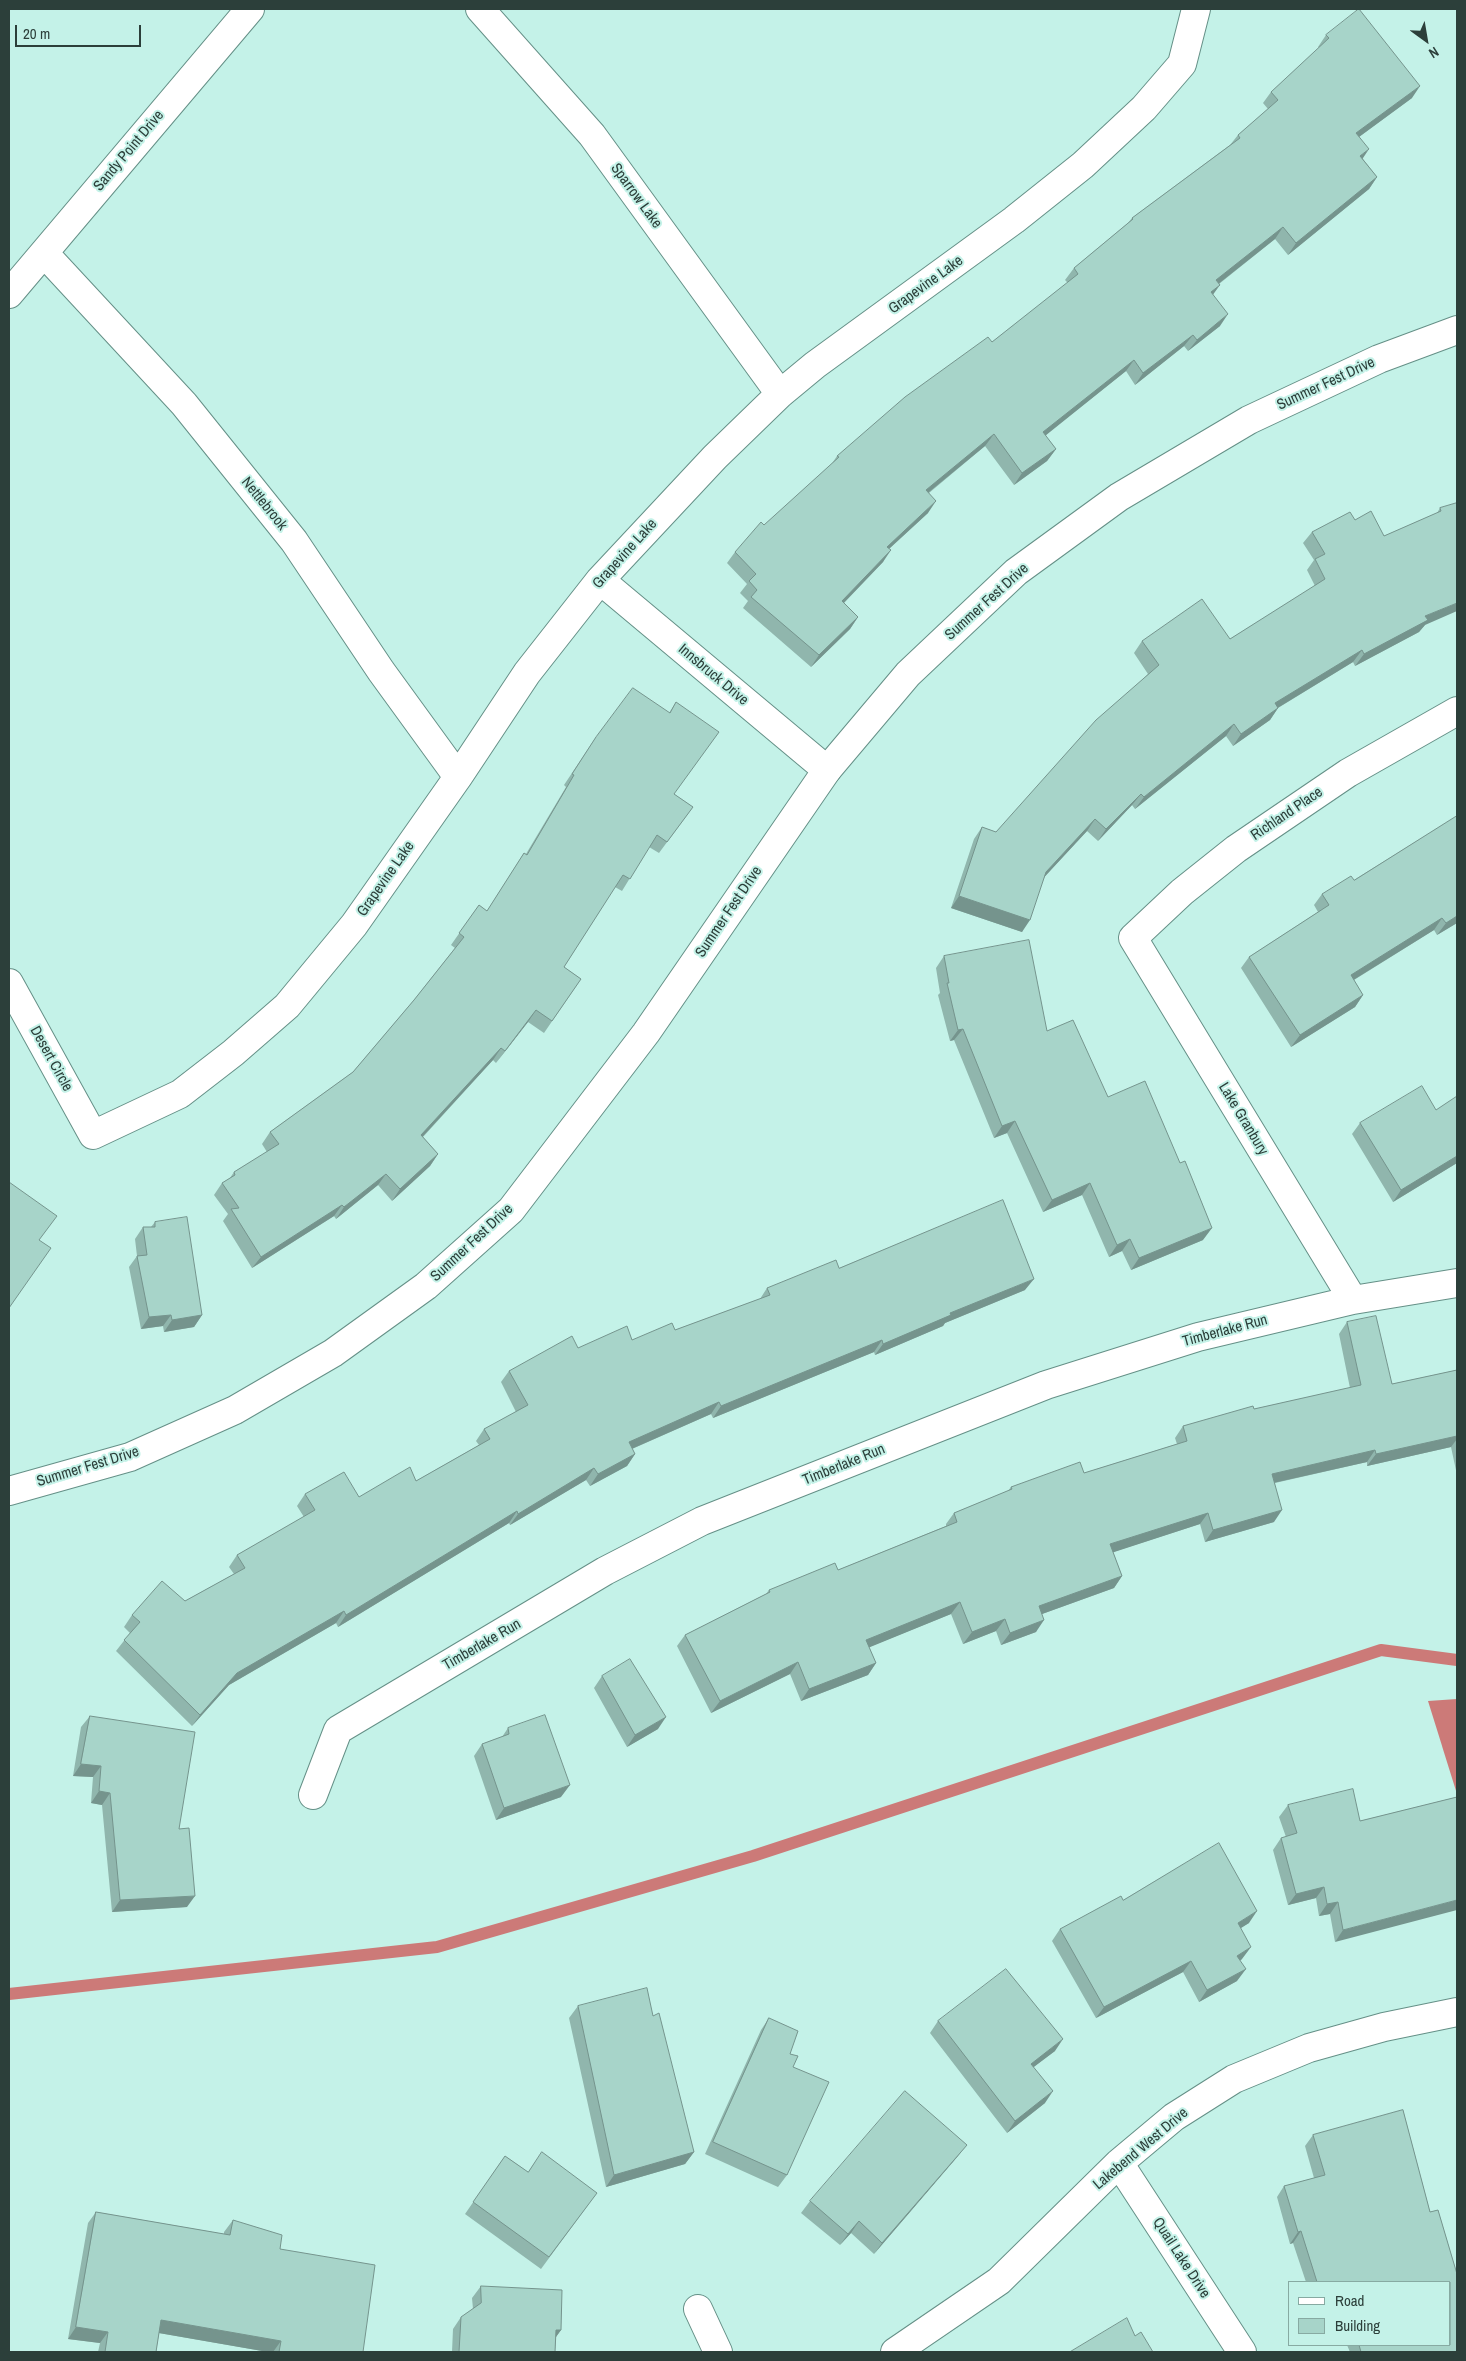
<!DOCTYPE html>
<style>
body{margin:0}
#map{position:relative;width:1466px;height:2361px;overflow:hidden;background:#c4f2e8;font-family:"Archivo Narrow",sans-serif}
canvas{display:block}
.frame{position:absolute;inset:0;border:10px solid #2c3f3a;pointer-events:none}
.legend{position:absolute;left:1288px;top:2281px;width:162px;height:65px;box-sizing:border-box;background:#c4f2e8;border:1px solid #87aaa2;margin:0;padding:6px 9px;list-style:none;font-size:15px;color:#2c3f3a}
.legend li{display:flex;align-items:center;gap:10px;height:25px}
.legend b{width:25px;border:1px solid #87aaa2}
.north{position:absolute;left:1401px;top:15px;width:50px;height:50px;-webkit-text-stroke:4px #c4f2e8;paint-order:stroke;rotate:148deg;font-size:14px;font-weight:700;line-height:20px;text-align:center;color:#2c3f3a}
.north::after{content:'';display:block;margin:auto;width:18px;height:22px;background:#2c3f3a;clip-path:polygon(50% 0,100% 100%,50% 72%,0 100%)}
.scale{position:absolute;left:15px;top:25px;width:126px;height:22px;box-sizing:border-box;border:2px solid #2c3f3a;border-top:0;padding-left:6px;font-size:15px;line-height:18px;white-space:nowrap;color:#2c3f3a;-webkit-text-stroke:4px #c4f2e8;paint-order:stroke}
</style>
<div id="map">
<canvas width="1466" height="2361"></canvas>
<div class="frame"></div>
<ul class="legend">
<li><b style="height:6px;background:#fff"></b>Road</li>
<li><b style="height:14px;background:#a7d4c9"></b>Building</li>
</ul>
<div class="north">N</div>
<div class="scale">20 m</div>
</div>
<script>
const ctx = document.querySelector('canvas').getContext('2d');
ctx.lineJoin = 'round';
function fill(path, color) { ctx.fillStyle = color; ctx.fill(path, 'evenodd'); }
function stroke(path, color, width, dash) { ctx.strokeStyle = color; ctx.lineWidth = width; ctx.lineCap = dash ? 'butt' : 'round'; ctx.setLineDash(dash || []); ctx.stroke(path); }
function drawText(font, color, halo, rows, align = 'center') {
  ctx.font = font + ' "Archivo Narrow",sans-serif'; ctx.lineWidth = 4; ctx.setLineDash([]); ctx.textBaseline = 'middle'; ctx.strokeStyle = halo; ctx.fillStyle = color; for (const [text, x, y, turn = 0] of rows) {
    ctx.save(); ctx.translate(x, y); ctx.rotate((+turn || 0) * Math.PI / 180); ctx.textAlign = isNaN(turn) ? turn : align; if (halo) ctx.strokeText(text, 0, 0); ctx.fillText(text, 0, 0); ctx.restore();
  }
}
fill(new Path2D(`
 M 1457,1699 L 1457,1794 L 1428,1701 Z`), '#cc7a78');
stroke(new Path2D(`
 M 9,1994 L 437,1947 L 753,1856 L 1381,1650 L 1457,1660`), '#cc7a78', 12);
const minor = new Path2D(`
 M 480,9 L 592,135 L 780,394
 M 44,253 L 184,404 L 294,541 L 381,671 L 458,777
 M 9,294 L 250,9
 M 600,580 L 827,770
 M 9,983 L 93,1135 L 180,1094 L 233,1053 L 287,1006 L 354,925 L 458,777 L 527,673 L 600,580 L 715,457 L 780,394 L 815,365 L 1014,220 L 1083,165 L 1144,108 L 1182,64 L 1196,9
 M 1353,1300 L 1133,938 L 1182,892 L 1236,849 L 1348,773 L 1457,711
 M 313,1795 L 338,1730 L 605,1571 L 702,1521 L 1046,1385 L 1198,1337 L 1353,1300 L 1457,1283
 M 1119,2163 L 1242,2352
 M 698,2309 L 718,2352
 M 895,2352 L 999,2281 L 1119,2163 L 1174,2117 L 1234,2079 L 1309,2048 L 1384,2027 L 1457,2012`);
const tertiary = new Path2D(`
 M 9,1491 L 130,1457 L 235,1410 L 333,1353 L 426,1286 L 511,1210 L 646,1033 L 827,770 L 908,674 L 1016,572 L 1119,497 L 1249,420 L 1379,359 L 1457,330`);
stroke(minor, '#659087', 30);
stroke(tertiary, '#659087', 30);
stroke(minor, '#fff', 28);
stroke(tertiary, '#fff', 28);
fill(new Path2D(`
 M 1326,35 L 1412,98 L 1359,137 L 1363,159 L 1377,177 L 1369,189 L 1288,255 L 1275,239 L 1219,284 L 1213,294 L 1220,326 L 1188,351 L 1184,346 L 1135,385 L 1126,371 L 1045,435 L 1056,449 L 1047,461 L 1014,485 L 985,446 L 929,493 L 928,513 L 889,549 L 883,562 L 844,603 L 858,617 L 850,629 L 811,667 L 743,608 L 748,601 L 740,593 L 747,584 L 727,563 L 735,552 L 831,465 L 837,456 L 992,342 L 1068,283 L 1065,280 L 1074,268 L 1128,223 L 1132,218 L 1230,145 L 1238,135 L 1268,109 L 1263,103 L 1271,92 L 1319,48 L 1318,47 Z
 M 1457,503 L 1425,625 L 1419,632 L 1355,666 L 1353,662 L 1278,708 L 1270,720 L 1233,746 L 1226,736 L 1135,809 L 1132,805 L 1098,841 L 1087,831 L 1045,876 L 1022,932 L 951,908 L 974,839 L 982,827 L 996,832 L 1148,674 L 1134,653 L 1142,641 L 1230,639 L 1315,586 L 1307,570 L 1314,560 L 1303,543 L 1312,532 L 1355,520 L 1384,536 L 1437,513 L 1440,508 Z
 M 676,702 L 674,794 L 693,807 L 659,853 L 649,847 L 622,891 L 615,887 L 564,967 L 581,979 L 544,1033 L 528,1022 L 496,1063 L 493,1060 L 423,1137 L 438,1154 L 430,1166 L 392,1201 L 378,1185 L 336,1219 L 334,1216 L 252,1268 L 223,1221 L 228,1214 L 214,1195 L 222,1183 L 230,1178 L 234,1172 L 267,1152 L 262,1144 L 270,1132 L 353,1072 L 414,1000 L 455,948 L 451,945 L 479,905 L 487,911 L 524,853 L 526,854 L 566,787 L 564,785 L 596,737 L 669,713 Z
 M 1457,816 L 1457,923 L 1437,935 L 1434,930 L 1354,980 L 1363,995 L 1355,1007 L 1291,1047 L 1241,968 L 1249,957 L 1318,912 L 1314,905 L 1322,894 L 1354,880 Z
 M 944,956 L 1047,1031 L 1108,1097 L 1203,1240 L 1131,1270 L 1122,1251 L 1109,1257 L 1082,1195 L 1043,1212 L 1007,1133 L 994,1138 L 954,1040 L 950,1041 L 938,995 L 940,993 L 936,968 Z
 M 1436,1110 L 1457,1163 L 1393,1202 L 1352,1134 L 1360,1123 Z
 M 155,1222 L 202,1315 L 194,1327 L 164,1332 L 163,1326 L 141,1329 L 129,1267 L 137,1256 L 135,1239 L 143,1227 L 151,1227 Z
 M 839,1268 L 1025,1290 L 945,1323 L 943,1326 L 875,1355 L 874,1352 L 713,1418 L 711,1414 L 632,1449 L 635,1454 L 627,1466 L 590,1486 L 586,1480 L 510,1525 L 509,1523 L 338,1627 L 336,1623 L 229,1685 L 192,1726 L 116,1651 L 130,1633 L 124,1627 L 132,1615 L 185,1601 L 234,1574 L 229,1567 L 237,1555 L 304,1517 L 297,1506 L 305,1494 L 359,1497 L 416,1481 L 479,1445 L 476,1441 L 484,1429 L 516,1412 L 501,1382 L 509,1371 L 578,1348 L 632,1340 L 675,1330 L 760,1299 L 767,1288 Z
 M 1347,1322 L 1392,1384 L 1457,1370 L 1457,1475 L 1451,1447 L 1367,1466 L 1367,1462 L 1275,1483 L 1274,1522 L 1205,1542 L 1200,1524 L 1113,1552 L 1122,1576 L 1114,1588 L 1042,1614 L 1036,1632 L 1001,1645 L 996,1631 L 963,1644 L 951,1614 L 869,1647 L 876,1663 L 868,1675 L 801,1701 L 790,1674 L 711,1713 L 677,1646 L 685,1635 L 766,1594 L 769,1590 L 838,1570 L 946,1526 L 946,1524 L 954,1513 L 1008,1491 L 1011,1487 L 1084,1473 L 1177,1444 L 1175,1438 L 1183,1426 L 1254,1409 L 1350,1388 L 1339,1334 Z
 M 602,1676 L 658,1729 L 627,1747 L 594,1688 Z
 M 90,1716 L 179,1829 L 187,1907 L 112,1912 L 102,1805 L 91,1803 L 93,1777 L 73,1776 L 81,1727 Z
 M 508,1728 L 561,1797 L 496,1820 L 474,1756 L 482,1744 L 502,1737 Z
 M 1457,1797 L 1335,1942 L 1330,1914 L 1319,1916 L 1316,1898 L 1288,1905 L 1273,1850 L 1281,1838 L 1286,1837 L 1279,1817 L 1288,1805 L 1360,1821 Z
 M 1123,1900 L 1249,1923 L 1240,1928 L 1242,1959 L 1240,1961 L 1237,1981 L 1199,2002 L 1183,1972 L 1096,2018 L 1052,1941 L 1060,1929 Z
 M 578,2006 L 653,2016 L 694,2152 L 685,2164 L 606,2187 L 569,2018 Z
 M 769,2018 L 790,2054 L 793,2067 L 787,2175 L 778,2187 L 705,2154 L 761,2030 Z
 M 938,2021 L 1055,2051 L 1033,2067 L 1045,2103 L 1007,2133 L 930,2033 Z
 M 1403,2110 L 1430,2212 L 1438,2210 L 1457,2274 L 1457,2352 L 1350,2352 L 1347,2345 L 1450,2345 L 1450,2282 L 1306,2282 L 1293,2243 L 1290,2244 L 1277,2197 L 1284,2186 L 1314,2178 L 1305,2146 L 1313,2135 Z
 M 505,2156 L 528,2172 L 588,2205 L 541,2269 L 465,2214 Z
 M 958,2156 L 874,2254 L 851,2233 L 840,2245 L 801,2213 L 810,2201 Z
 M 96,2212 L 224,2234 L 224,2232 L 233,2220 L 280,2249 L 363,2352 L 268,2352 L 159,2333 L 156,2352 L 98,2352 L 100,2343 L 68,2339 L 88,2223 Z
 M 481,2286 L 561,2330 L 556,2337 L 555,2352 L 452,2352 L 453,2329 L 461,2317 L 473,2309 L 472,2298 Z`), '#90b6ad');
fill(new Path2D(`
 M 1420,86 L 1412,98 L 1348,145 L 1356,133 Z
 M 1369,149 L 1361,161 L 1360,156 Z
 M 1377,177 L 1369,189 L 1288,255 L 1296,243 Z
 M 1283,227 L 1275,239 L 1208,292 L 1216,280 Z
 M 1220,285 L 1212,296 L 1211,292 Z
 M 1228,314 L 1220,326 L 1188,351 L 1197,340 Z
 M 1193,335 L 1184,346 L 1135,385 L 1143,373 Z
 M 1134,360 L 1126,371 L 1035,444 L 1043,432 Z
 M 994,434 L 985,446 L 918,501 L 926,490 Z
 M 1056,449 L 1047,461 L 1014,485 L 1022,473 Z
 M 936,501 L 928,513 L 879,558 L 887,547 Z
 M 891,550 L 883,562 L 834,613 L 842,601 Z
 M 1457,603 L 1457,611 L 1425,625 L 1419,632 L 1355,666 L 1364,654 L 1425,616 Z
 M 858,617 L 850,629 L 811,667 L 819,655 Z
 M 1362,650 L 1353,662 L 1266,715 L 1275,703 Z
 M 1278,708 L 1270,720 L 1233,746 L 1241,734 Z
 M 1234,724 L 1226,736 L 1135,809 L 1144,797 Z
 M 1141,794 L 1132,805 L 1098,841 L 1106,829 Z
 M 1095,819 L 1087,831 L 1038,884 L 1046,872 Z
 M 959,896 L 1030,920 L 1022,932 L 951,908 Z
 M 1457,916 L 1457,923 L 1437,935 L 1446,923 Z
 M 1442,918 L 1434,930 L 1342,987 L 1351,975 Z
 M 1363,995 L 1355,1007 L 1291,1047 L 1300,1035 Z
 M 536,1010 L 528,1022 L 496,1063 L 505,1051 Z
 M 963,1029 L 954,1040 L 950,1041 L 958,1030 Z
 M 501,1048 L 493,1060 L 413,1147 L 421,1135 Z
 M 1015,1121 L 1007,1133 L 994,1138 L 1002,1126 Z
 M 438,1154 L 430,1166 L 392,1201 L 400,1189 Z
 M 1457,1156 L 1457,1163 L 1393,1202 L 1401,1190 Z
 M 386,1174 L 378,1185 L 336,1219 L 344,1207 Z
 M 1090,1183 L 1082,1195 L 1043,1212 L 1052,1200 Z
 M 342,1205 L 334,1216 L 252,1268 L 261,1257 Z
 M 1212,1228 L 1203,1240 L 1131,1270 L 1139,1258 Z
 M 1130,1239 L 1122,1251 L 1109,1257 L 1117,1245 Z
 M 1034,1279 L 1025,1290 L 945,1323 L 943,1326 L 875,1355 L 883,1344 L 950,1313 Z
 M 171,1315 L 163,1326 L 141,1329 L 149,1317 Z
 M 202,1315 L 194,1327 L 164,1332 L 172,1320 Z
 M 882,1340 L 874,1352 L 713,1418 L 721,1406 Z
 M 719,1402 L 711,1414 L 620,1454 L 629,1442 Z
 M 1457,1436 L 1457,1439 L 1451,1447 L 1367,1466 L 1376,1454 Z
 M 1375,1450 L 1367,1462 L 1264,1485 L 1272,1474 Z
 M 635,1454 L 627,1466 L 590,1486 L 598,1474 Z
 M 594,1468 L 586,1480 L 510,1525 L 518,1514 Z
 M 1282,1510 L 1274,1522 L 1205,1542 L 1213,1530 Z
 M 517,1511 L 509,1523 L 338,1627 L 346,1615 Z
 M 1208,1513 L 1200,1524 L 1102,1556 L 1110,1544 Z
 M 1122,1576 L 1114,1588 L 1031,1618 L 1039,1606 Z
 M 960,1602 L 951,1614 L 858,1652 L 866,1640 Z
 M 344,1611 L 336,1623 L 229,1685 L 192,1726 L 200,1715 L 237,1673 Z
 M 1005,1619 L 996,1631 L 963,1644 L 972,1632 Z
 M 1044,1620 L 1036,1632 L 1001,1645 L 1010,1633 Z
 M 798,1662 L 790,1674 L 711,1713 L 720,1701 Z
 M 876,1663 L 868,1675 L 801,1701 L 809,1689 Z
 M 666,1717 L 658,1729 L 627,1747 L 635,1735 Z
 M 81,1764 L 101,1766 L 93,1777 L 73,1776 Z
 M 570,1785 L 561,1797 L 496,1820 L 504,1808 Z
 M 99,1791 L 110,1793 L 102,1805 L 91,1803 Z
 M 1324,1887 L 1316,1898 L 1288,1905 L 1296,1894 Z
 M 195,1896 L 187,1907 L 112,1912 L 120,1900 Z
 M 1457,1900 L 1457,1910 L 1335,1942 L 1343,1930 Z
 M 1338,1902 L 1330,1914 L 1319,1916 L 1327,1904 Z
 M 1257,1911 L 1249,1923 L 1230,1935 L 1238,1923 Z
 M 1251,1947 L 1242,1959 L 1229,1968 L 1237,1956 Z
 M 1191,1961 L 1183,1972 L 1096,2018 L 1104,2007 Z
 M 1246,1969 L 1237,1981 L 1199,2002 L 1207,1990 Z
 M 1063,2039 L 1055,2051 L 1022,2076 L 1031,2064 Z
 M 1053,2091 L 1045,2103 L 1007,2133 L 1015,2121 Z
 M 967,2145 L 958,2156 L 874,2254 L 882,2243 Z
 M 694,2152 L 685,2164 L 606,2187 L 614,2175 Z
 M 859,2221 L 851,2233 L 840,2245 L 848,2234 Z
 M 1301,2231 L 1293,2243 L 1290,2244 L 1298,2232 Z
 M 161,2320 L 281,2341 L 273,2352 L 268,2352 L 153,2332 Z
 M 76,2327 L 108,2332 L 100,2343 L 68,2339 Z
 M 556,2330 L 561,2330 L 553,2341 Z`), '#75948d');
const building = new Path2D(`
 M 1359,9 L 1420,86 L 1356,133 L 1369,149 L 1360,156 L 1377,177 L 1296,243 L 1283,227 L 1216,280 L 1220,285 L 1211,292 L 1228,314 L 1197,340 L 1193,335 L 1143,373 L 1134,360 L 1043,432 L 1056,449 L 1022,473 L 994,434 L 926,490 L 936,501 L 887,547 L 891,550 L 842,601 L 858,617 L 819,655 L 751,597 L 757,590 L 749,581 L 756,574 L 735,552 L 761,522 L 764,525 L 839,457 L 837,456 L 905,397 L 988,337 L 992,342 L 1078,274 L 1074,268 L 1133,219 L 1132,218 L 1240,138 L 1238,135 L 1278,100 L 1271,92 L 1329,38 L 1326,35 Z
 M 1457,503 L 1457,603 L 1425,616 L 1428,620 L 1364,654 L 1362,650 L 1275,703 L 1278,708 L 1241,734 L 1234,724 L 1144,797 L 1141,794 L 1106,829 L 1095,819 L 1046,872 L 1030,920 L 959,896 L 982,827 L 996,832 L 1096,720 L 1159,665 L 1142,641 L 1202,599 L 1230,639 L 1325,579 L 1315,559 L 1325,554 L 1312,532 L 1350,512 L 1355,520 L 1371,511 L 1384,536 L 1441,511 L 1440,508 Z
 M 633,688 L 670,713 L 676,702 L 719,732 L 674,794 L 693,807 L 667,842 L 657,835 L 630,879 L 623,875 L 564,967 L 581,979 L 552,1021 L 536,1010 L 505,1051 L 501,1048 L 421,1135 L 438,1154 L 400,1189 L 386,1174 L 344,1207 L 342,1205 L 261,1257 L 231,1209 L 239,1208 L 222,1183 L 235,1175 L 234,1172 L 279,1144 L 270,1132 L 353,1072 L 414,1000 L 464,937 L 459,933 L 479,905 L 487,911 L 524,853 L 527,855 L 574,775 L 572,774 L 596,737 Z
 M 1457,816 L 1457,916 L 1446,923 L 1442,918 L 1351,975 L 1363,995 L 1300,1035 L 1249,957 L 1329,905 L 1322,894 L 1351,876 L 1354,880 Z
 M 1029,940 L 1047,1031 L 1073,1020 L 1108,1097 L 1145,1081 L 1180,1163 L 1185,1161 L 1212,1228 L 1139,1258 L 1130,1239 L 1117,1245 L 1090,1183 L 1052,1200 L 1015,1121 L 1002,1126 L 963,1029 L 958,1030 L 947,983 L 949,983 L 944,956 Z
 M 1422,1086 L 1436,1110 L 1457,1096 L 1457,1156 L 1401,1190 L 1360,1123 Z
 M 9,1182 L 57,1216 L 39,1240 L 51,1248 L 9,1308 Z
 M 1003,1200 L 1034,1279 L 950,1313 L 951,1315 L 883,1344 L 882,1340 L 721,1406 L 719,1402 L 629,1442 L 635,1454 L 598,1474 L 594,1468 L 518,1514 L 517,1511 L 346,1615 L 344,1611 L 237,1673 L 200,1715 L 124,1640 L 140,1622 L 132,1615 L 162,1581 L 185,1601 L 245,1568 L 237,1555 L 315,1510 L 305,1494 L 344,1472 L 359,1497 L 410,1467 L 416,1481 L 490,1439 L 484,1429 L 528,1405 L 509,1371 L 572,1336 L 578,1348 L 627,1326 L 632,1340 L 672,1323 L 675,1330 L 770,1295 L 767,1288 L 836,1260 L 839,1268 Z
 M 187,1217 L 202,1315 L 172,1320 L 171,1315 L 149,1317 L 137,1256 L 147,1255 L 143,1227 L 155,1227 L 155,1222 Z
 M 1376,1316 L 1392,1384 L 1457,1370 L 1457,1436 L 1376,1454 L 1375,1450 L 1272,1474 L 1282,1510 L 1213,1530 L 1208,1513 L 1110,1544 L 1122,1576 L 1039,1606 L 1044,1620 L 1010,1633 L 1005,1619 L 972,1632 L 960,1602 L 866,1640 L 876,1663 L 809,1689 L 798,1662 L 720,1701 L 685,1635 L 770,1592 L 769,1590 L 835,1563 L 838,1570 L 957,1522 L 954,1513 L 1012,1489 L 1011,1487 L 1080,1462 L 1084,1473 L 1187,1441 L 1183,1426 L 1253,1406 L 1254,1409 L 1361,1385 L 1347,1322 Z
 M 630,1659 L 666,1717 L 635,1735 L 602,1676 Z
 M 545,1715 L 570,1785 L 504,1808 L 482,1744 L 509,1734 L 508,1728 Z
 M 90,1716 L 195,1732 L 179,1829 L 189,1828 L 195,1896 L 120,1900 L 110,1793 L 99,1791 L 101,1766 L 81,1764 Z
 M 1353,1789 L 1360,1821 L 1457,1797 L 1457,1900 L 1343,1930 L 1338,1902 L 1327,1904 L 1324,1887 L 1296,1894 L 1281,1838 L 1297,1833 L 1288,1805 Z
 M 1219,1843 L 1257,1911 L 1238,1923 L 1251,1947 L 1237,1956 L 1246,1969 L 1207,1990 L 1191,1961 L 1104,2007 L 1060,1929 L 1121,1896 L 1123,1900 Z
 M 1006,1969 L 1063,2039 L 1031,2064 L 1053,2091 L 1015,2121 L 938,2021 Z
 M 647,1988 L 653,2016 L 659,2013 L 694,2152 L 614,2175 L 578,2006 Z
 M 769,2018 L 798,2031 L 790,2054 L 798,2056 L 793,2067 L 829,2082 L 787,2175 L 713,2142 Z
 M 905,2091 L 967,2145 L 882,2243 L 859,2221 L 848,2234 L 810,2201 Z
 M 1403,2110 L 1430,2212 L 1438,2210 L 1457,2274 L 1457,2352 L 1361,2352 L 1359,2345 L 1450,2345 L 1450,2282 L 1317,2282 L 1301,2231 L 1298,2232 L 1284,2186 L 1325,2175 L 1313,2135 Z
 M 542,2152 L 597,2193 L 549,2257 L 473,2202 L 505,2156 L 528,2172 Z
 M 96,2212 L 230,2235 L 233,2220 L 282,2235 L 280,2249 L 375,2265 L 363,2352 L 279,2352 L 281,2341 L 161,2320 L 156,2352 L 105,2352 L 108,2332 L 76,2327 Z
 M 481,2286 L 562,2290 L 561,2330 L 556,2330 L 555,2352 L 459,2352 L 461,2317 L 481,2303 Z
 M 1127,2318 L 1135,2336 L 1141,2332 L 1153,2352 L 1070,2352 Z`);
fill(building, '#a7d4c9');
stroke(building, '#75948d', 1);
drawText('15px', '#2c3f3a', '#c4f2e8', [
 ["Sandy Point Drive",129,151,-50],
 ["Sparrow Lake",636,196,54],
 ["Grapevine Lake",926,285,-36],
 ["Summer Fest Drive",1326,384,-25],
 ["Nettlebrook",264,504,51],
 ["Grapevine Lake",625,554,-48],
 ["Summer Fest Drive",987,602,-42],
 ["Innsbruck Drive",713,675,40],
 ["Richland Place",1287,814,-34],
 ["Grapevine Lake",386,879,-55],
 ["Summer Fest Drive",729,912,-56],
 ["Desert Circle",51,1059,61],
 ["Lake Granbury",1243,1119,59],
 ["Summer Fest Drive",472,1243,-43],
 ["Timberlake Run",1225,1331,-15],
 ["Timberlake Run",844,1465,-22],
 ["Summer Fest Drive",88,1467,-17],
 ["Timberlake Run",482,1645,-30],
 ["Lakebend West Drive",1141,2149,-40],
 ["Quail Lake Drive",1181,2258,57]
]);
</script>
